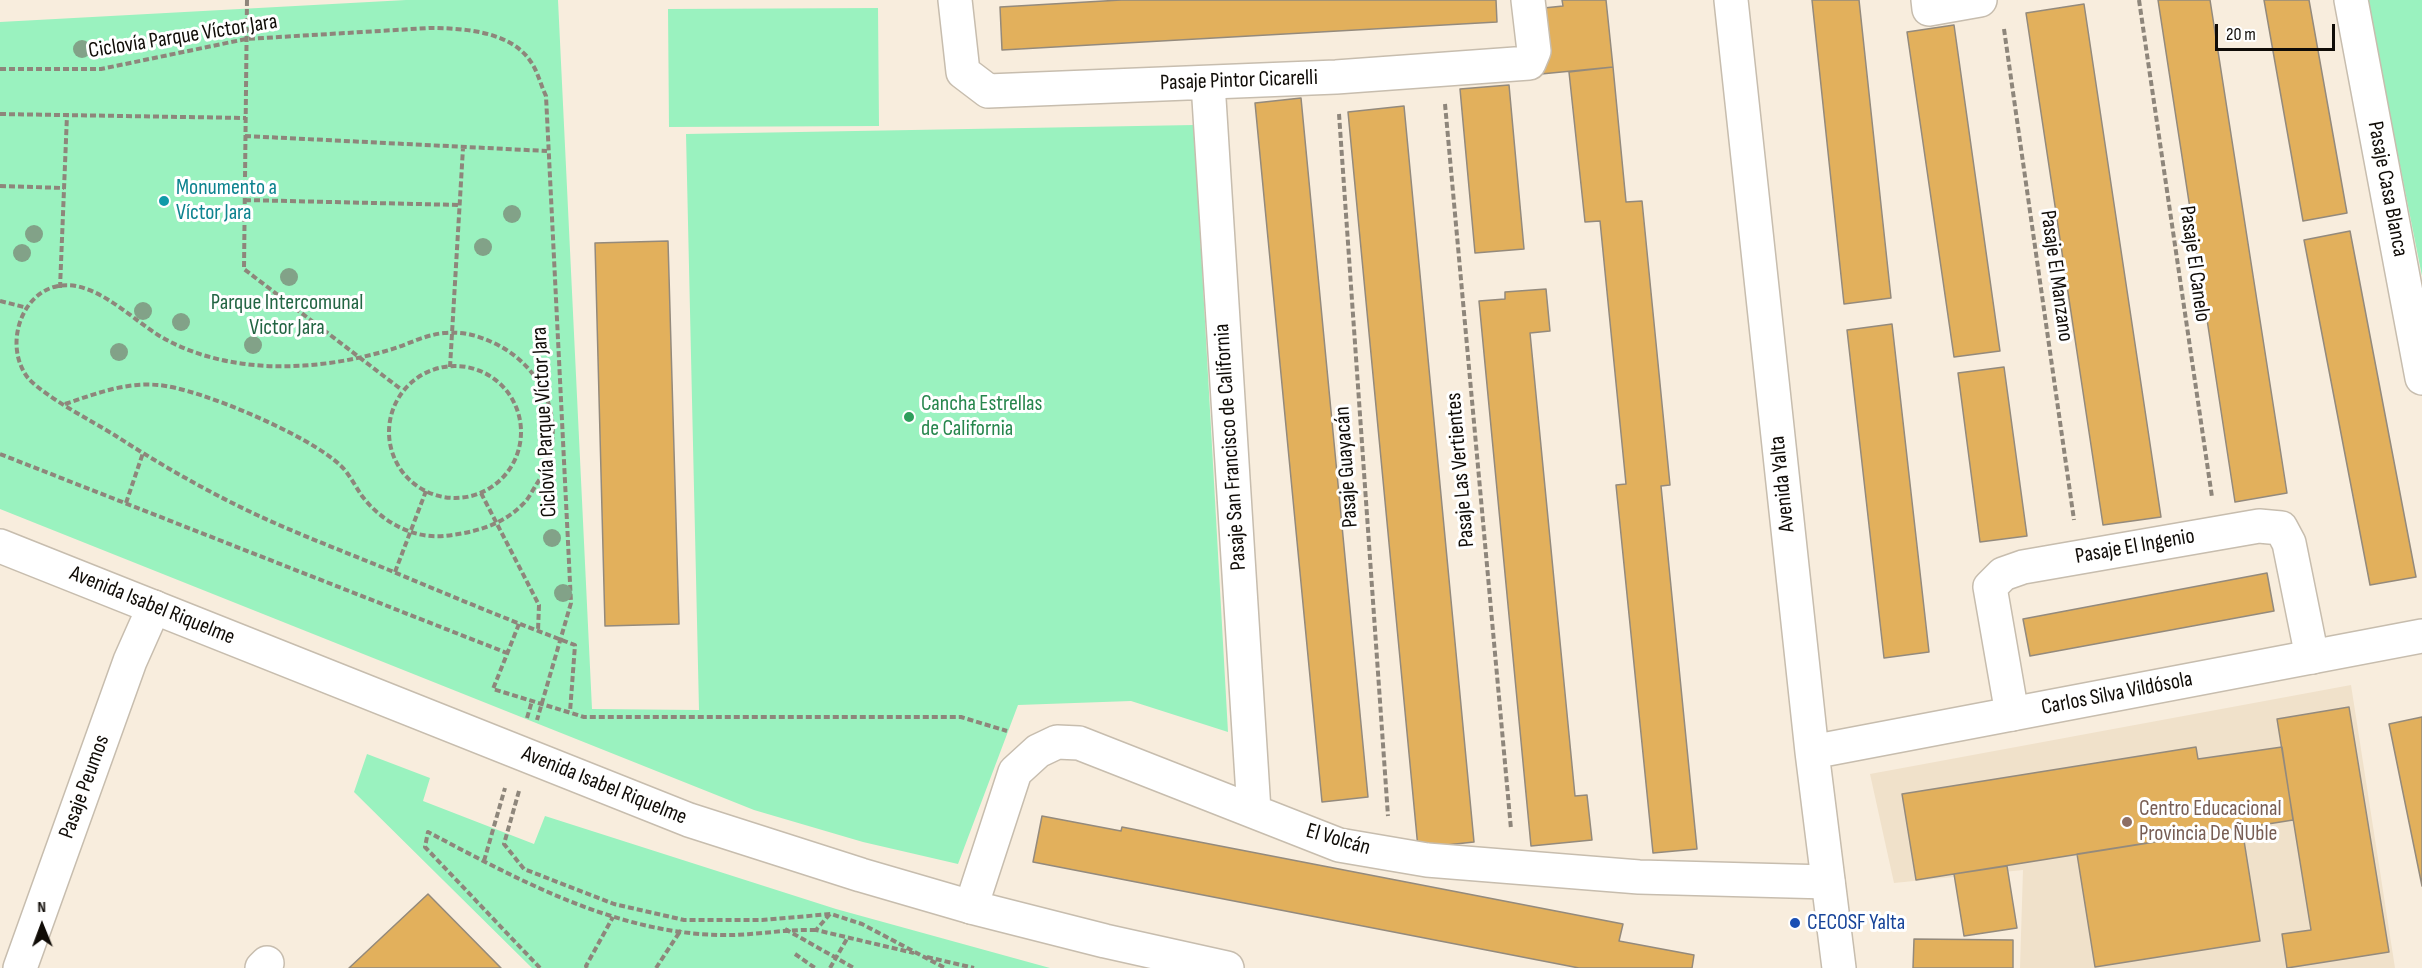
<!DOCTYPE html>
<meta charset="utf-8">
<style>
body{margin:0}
#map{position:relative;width:2422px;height:968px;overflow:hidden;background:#f8eddd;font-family:"Sofia Sans Condensed",sans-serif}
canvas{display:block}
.north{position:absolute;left:12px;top:896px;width:60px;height:60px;-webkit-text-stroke:4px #fff;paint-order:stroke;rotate:359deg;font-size:16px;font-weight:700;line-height:24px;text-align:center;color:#100c07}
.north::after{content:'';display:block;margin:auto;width:21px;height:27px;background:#100c07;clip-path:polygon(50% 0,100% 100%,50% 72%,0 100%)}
.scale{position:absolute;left:2215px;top:24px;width:120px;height:27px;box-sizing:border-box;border:3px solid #100c07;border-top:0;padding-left:8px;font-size:18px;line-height:21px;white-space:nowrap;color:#100c07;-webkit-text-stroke:4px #fff;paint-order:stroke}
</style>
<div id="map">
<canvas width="2422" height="968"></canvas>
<div class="north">N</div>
<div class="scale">20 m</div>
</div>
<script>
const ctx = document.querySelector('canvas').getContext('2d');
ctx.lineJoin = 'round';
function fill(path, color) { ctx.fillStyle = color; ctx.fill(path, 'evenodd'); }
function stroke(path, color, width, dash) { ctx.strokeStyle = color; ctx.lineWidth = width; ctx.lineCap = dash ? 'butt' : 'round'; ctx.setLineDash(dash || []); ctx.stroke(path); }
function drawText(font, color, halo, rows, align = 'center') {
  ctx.font = font + ' "Sofia Sans Condensed",sans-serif'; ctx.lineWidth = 6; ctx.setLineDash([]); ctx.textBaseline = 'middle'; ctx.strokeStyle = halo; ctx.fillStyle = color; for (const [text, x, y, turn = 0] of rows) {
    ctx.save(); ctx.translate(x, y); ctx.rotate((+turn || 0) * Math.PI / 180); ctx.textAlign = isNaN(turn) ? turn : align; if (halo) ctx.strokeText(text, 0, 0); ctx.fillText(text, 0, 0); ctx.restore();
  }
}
fill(new Path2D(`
 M 2351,685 L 2395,968 L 2020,968 L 2023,870 L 1894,883 L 1870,774 Z`), '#f0e1ca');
fill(new Path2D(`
 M 406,0 L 558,0 L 592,709 L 699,710 L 686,134 L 1194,125 L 1228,732 L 1131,701 L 1018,705 L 958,864 L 863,842 L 754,810 L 0,509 L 0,22 Z
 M 2367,0 L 2422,0 L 2422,276 Z
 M 878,8 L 879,126 L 669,127 L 668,9 Z
 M 367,754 L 430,778 L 423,801 L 534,844 L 545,816 L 836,909 L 1050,968 L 532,968 L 354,792 Z`), '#9af2bf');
const building = new Path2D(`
 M 1121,0 L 1496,0 L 1497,22 L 1002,50 L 1000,7 Z
 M 1562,0 L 1606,0 L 1613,67 L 1541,74 L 1534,9 L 1563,6 Z
 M 1812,0 L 1859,0 L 1891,298 L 1844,304 Z
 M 2158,0 L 2210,0 L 2287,493 L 2235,502 Z
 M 2264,0 L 2309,0 L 2347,213 L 2303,221 Z
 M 2084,4 L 2161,517 L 2103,525 L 2026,13 Z
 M 1954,25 L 2000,351 L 1954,357 L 1907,32 Z
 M 1613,67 L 1626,202 L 1642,201 L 1670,485 L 1661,486 L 1697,849 L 1653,853 L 1616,485 L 1626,484 L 1600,221 L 1585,222 L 1569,72 Z
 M 1509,85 L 1524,249 L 1475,253 L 1460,89 Z
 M 1301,98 L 1368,797 L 1322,802 L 1255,103 Z
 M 1404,106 L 1474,842 L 1418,848 L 1348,112 Z
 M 2350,231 L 2416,577 L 2370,585 L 2304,240 Z
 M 668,241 L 679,624 L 605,626 L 595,243 Z
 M 1546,289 L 1550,331 L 1530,333 L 1575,796 L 1587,795 L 1592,840 L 1531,846 L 1479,301 L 1505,299 L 1505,292 Z
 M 1892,324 L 1929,652 L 1884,658 L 1847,330 Z
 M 2004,367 L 2027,536 L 1980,542 L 1958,373 Z
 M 2267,573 L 2274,611 L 2030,656 L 2023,619 Z
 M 2349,707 L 2389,952 L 2287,968 L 2282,934 L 2311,930 L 2277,719 Z
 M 2422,717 L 2422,886 L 2389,724 Z
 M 2196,747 L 2198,759 L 2282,747 L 2293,820 L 1916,880 L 1902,794 Z
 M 1042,816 L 1121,831 L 1122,827 L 1623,924 L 1619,941 L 1694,955 L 1692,968 L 1579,968 L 1033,862 Z
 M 2242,828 L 2260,941 L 2095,967 L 2077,854 Z
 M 2007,866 L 2017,928 L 1964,936 L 1954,874 Z
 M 428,894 L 501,968 L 349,968 Z
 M 1914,939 L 2013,940 L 2013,968 L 1913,968 Z`);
fill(building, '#e2b05c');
stroke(building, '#948a7c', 1.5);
const street = new Path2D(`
 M 955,0 L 963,72 L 988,91 L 1336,77 L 1529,63 L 1534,51 L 1528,0
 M 1928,0 L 1929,9 L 1980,0
 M 2351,0 L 2422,378
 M 1208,83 L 1254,811
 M 2012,714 L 1990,587 L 2003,574 L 2023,567 L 2259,526 L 2281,528 L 2289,543 L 2312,657
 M 971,907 L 1015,772 L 1038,751 L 1057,742 L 1079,743 L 1339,845 L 1427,860 L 1639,877 L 1828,882
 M 20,968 L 130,661 L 154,607
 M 262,968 L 267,963`);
const secondary = new Path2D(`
 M 1731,0 L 1812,752 L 1839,968
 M 1812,752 L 2422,636`);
const primary = new Path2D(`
 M 0,546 L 689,820 L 861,875 L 971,907 L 1105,941 L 1227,968`);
stroke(street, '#c7bdae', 36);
stroke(secondary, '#c7bdae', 36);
stroke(primary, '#c7bdae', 36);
stroke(new Path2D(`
 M 247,0 L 244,269 L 402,390
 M 2139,0 L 2212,497
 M 2004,29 L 2074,520
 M 0,69 L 101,69 L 246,39 L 429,28 C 463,28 511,31 531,62 C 538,72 541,86 546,96 L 571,603 L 537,720
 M 1445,104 L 1511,829
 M 0,114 L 246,118
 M 1339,114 L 1388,816
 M 245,136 L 547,151
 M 0,186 L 64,188
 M 245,200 L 460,205
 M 60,288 L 67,115
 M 0,301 L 24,307
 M389 432a66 66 0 1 1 132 0a66 66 0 1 1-132 0Z
 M 450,367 L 463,148
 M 65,404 C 95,394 125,382 158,385 C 199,388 310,436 340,465 C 349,473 355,486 362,496 C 381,521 412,539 444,536 C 472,533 501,526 522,505 C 529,499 533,489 538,482 C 569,431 549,372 498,345 C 480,336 464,331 444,333 C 424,335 407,345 389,350 C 315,372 226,376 158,335 C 133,319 106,292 76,286 C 26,277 0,342 28,378 C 45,397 92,421 116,436 C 161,465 208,492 257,515 C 300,535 345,552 389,570 C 451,596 513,622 575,645 L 570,712
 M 0,454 L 507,653
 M 481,493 L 539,605 L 538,631
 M 126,503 L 143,453
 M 395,572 L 426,491
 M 519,624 L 493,689 L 584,717 L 961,717 L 1007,731
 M 527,718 L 532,701
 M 519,791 L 504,844 L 524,869 L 614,904 L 684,920 L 762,920 L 831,914 L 862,924 L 945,968
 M 484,861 L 505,788
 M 830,914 L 816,930 L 914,953
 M 785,929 L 854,968
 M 795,954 L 815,968
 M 927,957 L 974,968
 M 540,968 L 425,847 L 428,832 C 519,880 615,933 720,935 C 752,936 782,929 816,930
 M 587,968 L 586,966 L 613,917
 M 656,968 L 681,930
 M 830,968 L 848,937`), '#8e867b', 4, [6, 3]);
stroke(street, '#fff', 33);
stroke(secondary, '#fff', 33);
stroke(primary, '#fff', 33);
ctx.fillStyle = '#82a288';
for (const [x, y] of [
 [82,49],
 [512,214],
 [34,234],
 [483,247],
 [22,253],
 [289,277],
 [143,311],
 [181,322],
 [253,345],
 [119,352],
 [552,538],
 [563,593]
]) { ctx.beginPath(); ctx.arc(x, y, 9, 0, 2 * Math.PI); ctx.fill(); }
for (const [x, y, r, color] of [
 [164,201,6,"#0f9aa8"],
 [909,417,6,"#2e9e5b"],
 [2127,822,6,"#8d6e63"],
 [1795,923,6,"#1a4fb4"]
]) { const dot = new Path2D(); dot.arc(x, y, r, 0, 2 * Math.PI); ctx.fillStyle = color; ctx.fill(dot); stroke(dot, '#fff', 2); }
drawText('22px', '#100c07', '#fff', [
 ["Ciclovía Parque Víctor Jara",183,37,-9],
 ["Pasaje Pintor Cicarelli",1239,81,-2],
 ["Pasaje Casa Blanca",2387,189,79],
 ["Pasaje El Canelo",2194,264,82],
 ["Pasaje El Manzano",2056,276,82],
 ["Ciclovía Parque Víctor Jara",545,422,-93],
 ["Pasaje San Francisco de California",1231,447,-94],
 ["Pasaje Guayacán",1347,467,-94],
 ["Pasaje Las Vertientes",1461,470,-95],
 ["Avenida Yalta",1783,484,-96],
 ["Pasaje El Ingenio",2135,547,-10],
 ["Avenida Isabel Riquelme",152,606,22],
 ["Carlos Silva Vildósola",2117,694,-11],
 ["Avenida Isabel Riquelme",604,786,22],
 ["Pasaje Peumos",85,787,-70],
 ["El Volcán",1338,840,16]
]);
drawText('22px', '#0d838f', '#fff', [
 ["Monumento a",176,188],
 ["Víctor Jara",176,213]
], 'left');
drawText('22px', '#226543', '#fff', [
 ["Parque Intercomunal",287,303],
 ["Victor Jara",287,328]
]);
drawText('22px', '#27864d', '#fff', [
 ["Cancha Estrellas",921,404],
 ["de California",921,429]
], 'left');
drawText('22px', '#785e54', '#fff', [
 ["Centro Educacional",2139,809],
 ["Provincia De ÑUble",2139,834]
], 'left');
drawText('22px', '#164399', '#fff', [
 ["CECOSF Yalta",1807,923]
], 'left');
</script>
